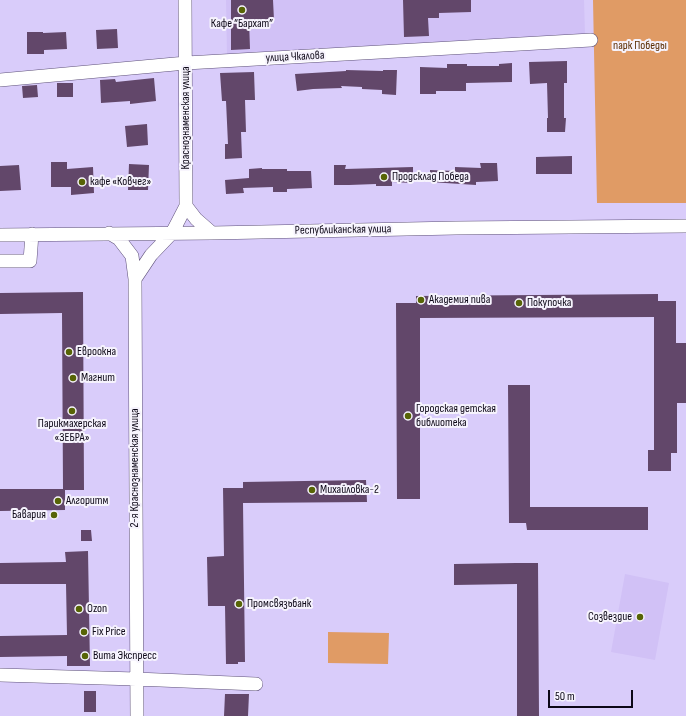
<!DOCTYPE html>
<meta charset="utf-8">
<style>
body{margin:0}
#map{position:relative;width:686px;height:716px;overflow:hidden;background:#d9ccfa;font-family:"Sofia Sans Condensed",sans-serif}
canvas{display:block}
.scale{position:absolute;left:548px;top:690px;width:85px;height:18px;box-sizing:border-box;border:2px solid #0d0817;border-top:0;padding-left:5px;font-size:12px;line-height:14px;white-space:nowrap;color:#0d0817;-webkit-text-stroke:3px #f6f3fd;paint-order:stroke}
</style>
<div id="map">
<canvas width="686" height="716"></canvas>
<div class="scale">50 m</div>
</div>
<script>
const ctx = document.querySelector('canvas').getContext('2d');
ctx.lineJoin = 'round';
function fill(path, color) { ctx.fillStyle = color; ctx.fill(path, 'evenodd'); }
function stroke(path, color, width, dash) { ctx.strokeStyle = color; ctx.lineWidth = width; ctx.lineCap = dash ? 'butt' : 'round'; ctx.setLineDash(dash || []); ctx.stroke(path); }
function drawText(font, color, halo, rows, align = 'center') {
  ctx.font = font + ' "Sofia Sans Condensed",sans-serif'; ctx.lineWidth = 4; ctx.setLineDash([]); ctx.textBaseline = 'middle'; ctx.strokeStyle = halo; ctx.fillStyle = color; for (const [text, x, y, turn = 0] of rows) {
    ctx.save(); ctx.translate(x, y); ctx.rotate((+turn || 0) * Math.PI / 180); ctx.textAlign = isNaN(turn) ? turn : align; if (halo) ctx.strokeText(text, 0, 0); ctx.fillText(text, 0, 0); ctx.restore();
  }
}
fill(new Path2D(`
 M 226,0 L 584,0 L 585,35 L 227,56 Z
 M 625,574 L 669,583 L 655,660 L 611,652 Z`), '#d1c1f6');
fill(new Path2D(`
 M 593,0 L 686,0 L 686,203 L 597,203 Z
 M 328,632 L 389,633 L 388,664 L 328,663 Z`), '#e09b65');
fill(new Path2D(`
 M 231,0 L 273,0 L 274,20 L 249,20 L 250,49 L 231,50 Z
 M 403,0 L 471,0 L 471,12 L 439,13 L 439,18 L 428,18 L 429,36 L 404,37 Z
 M 117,29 L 118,48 L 97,49 L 96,30 Z
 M 27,32 L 43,32 L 43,33 L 66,32 L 67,49 L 44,50 L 44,54 L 27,54 Z
 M 567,61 L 567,83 L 564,83 L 564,118 L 566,118 L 565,132 L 547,132 L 547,118 L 548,118 L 547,83 L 530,84 L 529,62 Z
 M 512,63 L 512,82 L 466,83 L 466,91 L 436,91 L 436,94 L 420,94 L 420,67 L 447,68 L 447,64 L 467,64 L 467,66 L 499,66 L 499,64 Z
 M 346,70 L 383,71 L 383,70 L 397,70 L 396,95 L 382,94 L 382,90 L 362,89 L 362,87 L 341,86 L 342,88 L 313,89 L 297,91 L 295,74 L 346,71 Z
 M 254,72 L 255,100 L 245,100 L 246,132 L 241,132 L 242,158 L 225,159 L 225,144 L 228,144 L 226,101 L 222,101 L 220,73 Z
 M 154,78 L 156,101 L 130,104 L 130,101 L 101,103 L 100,80 L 115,79 L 116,82 Z
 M 57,83 L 73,83 L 73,97 L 57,97 Z
 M 37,85 L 38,97 L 23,98 L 22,86 Z
 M 147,124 L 148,145 L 127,147 L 125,126 Z
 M 572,156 L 572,174 L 536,174 L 536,157 Z
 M 51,162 L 67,162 L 67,169 L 93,167 L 94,193 L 71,195 L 71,187 L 51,187 Z
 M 480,163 L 497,163 L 498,181 L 476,182 L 476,185 L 430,182 L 430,170 L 455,171 L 455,167 L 481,168 Z
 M 129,164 L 149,165 L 148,190 L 128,190 Z
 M 19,165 L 21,190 L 0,191 L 0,166 Z
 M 334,165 L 346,165 L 345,169 L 413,167 L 413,183 L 392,182 L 392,186 L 376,186 L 376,184 L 349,185 L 334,185 Z
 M 262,168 L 262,169 L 287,169 L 287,171 L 311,171 L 312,188 L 287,189 L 287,192 L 273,192 L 273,187 L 243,188 L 244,193 L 226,194 L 225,180 L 249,178 L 249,169 Z
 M 83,292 L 84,490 L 65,490 L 65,510 L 0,511 L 0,489 L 63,489 L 62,313 L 0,314 L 0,293 Z
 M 658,294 L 658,301 L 676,301 L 676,343 L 686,343 L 686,403 L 677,403 L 677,453 L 671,453 L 671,471 L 648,471 L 648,450 L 654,450 L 654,317 L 420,318 L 420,499 L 397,499 L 396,303 L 416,303 L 416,296 Z
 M 508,385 L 530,385 L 530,507 L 648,507 L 648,530 L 527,530 L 526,523 L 509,523 Z
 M 366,480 L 367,502 L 243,503 L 245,662 L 238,662 L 238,664 L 226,664 L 225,606 L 208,606 L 207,557 L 224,556 L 223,488 L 243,488 L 243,482 Z
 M 81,530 L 91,530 L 92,541 L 81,541 Z
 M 88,551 L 90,666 L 67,666 L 67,656 L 0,657 L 0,636 L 67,635 L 66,584 L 0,584 L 0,563 L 66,562 L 65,552 Z
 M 516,563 L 538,563 L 539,716 L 517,716 L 517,584 L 454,585 L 454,564 Z
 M 84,691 L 96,691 L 96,712 L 84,712 Z
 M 225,694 L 249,694 L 248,716 L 224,716 Z`), '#62476a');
const minor = new Path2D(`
 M 0,80 L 186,63 L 591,40
 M 186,206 L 196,219 L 212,233
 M 109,233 L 119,239 L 132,256 L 135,279
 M 0,235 L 212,233 L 456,228 L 686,226
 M 0,261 L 30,261 L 32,234
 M 0,675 L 136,679 L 256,684
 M 137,716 L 135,279 L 151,255 L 172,233 L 186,206 L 185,0`);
stroke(minor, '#5e5179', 14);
stroke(minor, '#fff', 13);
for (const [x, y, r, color] of [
 [242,10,4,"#576406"],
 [384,177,4,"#576406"],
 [82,182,4,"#576406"],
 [421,300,4,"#576406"],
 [519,303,4,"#576406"],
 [69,352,4,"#576406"],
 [73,378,4,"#576406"],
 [72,411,4,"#576406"],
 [408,416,4,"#576406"],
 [312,490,4,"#576406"],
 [58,501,4,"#576406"],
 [54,515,4,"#576406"],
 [239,604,4,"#576406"],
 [79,609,4,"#576406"],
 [640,617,4,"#576406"],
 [84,632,4,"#576406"],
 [85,656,4,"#576406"]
]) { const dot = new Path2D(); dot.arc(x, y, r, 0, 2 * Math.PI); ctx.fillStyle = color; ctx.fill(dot); stroke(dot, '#f6f3fd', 1.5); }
drawText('12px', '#0d0817', '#f6f3fd', [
 ["Кафе “Бархат”",242,24,"center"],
 ["Продсклад Победа",392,177],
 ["кафе «Ковчег»",90,182],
 ["Академия пива",429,300],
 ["Покупочка",527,303],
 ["Евроокна",77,352],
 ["Магнит",81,378],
 ["Городская детская",416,409],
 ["библиотека",416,423],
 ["Парикмахерская",72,424,"center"],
 ["«ЗЕБРА»",72,438,"center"],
 ["Михайловка-2",320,490],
 ["Алгоритм",66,501],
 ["Бавария",46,515,"right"],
 ["Промсвязьбанк",247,604],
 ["Ozon",87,609],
 ["Созвездие",632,617,"right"],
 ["Fix Price",92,632],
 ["Вита Экспресс",93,656]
], 'left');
drawText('12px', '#5a2c00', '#f6f3fd', [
 ["парк Победы",640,46]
]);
drawText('12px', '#0d0817', '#f6f3fd', [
 ["улица Чкалова",295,57,-3],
 ["Краснознаменская улица",186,118,-90],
 ["Республиканская улица",343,230,-1],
 ["2-я Краснознаменская улица",135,468,-90]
]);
</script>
